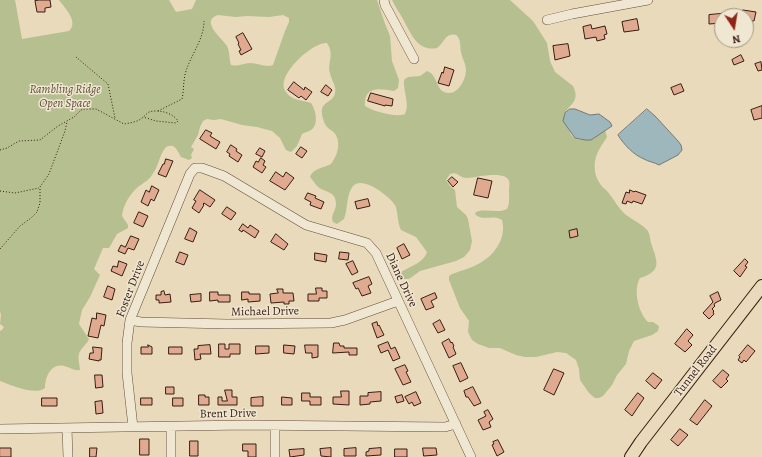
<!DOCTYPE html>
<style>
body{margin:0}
#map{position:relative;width:762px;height:457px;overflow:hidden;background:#e8daba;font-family:Alegreya,serif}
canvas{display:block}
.north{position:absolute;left:714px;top:8px;width:40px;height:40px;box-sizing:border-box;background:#f0e7d2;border:1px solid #a69685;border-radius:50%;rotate:168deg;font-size:11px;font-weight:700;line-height:16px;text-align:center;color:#381c12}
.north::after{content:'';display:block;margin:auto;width:14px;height:18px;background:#8f2418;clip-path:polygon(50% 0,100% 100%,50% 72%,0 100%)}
</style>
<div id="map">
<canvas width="762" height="457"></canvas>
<div class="north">N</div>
</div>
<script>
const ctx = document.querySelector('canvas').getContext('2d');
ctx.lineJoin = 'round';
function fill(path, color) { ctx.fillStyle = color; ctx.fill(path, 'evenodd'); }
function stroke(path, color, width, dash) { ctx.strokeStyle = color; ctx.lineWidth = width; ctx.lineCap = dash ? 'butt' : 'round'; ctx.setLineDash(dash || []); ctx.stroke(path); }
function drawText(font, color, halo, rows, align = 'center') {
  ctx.font = font + ' Alegreya,serif'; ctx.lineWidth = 3; ctx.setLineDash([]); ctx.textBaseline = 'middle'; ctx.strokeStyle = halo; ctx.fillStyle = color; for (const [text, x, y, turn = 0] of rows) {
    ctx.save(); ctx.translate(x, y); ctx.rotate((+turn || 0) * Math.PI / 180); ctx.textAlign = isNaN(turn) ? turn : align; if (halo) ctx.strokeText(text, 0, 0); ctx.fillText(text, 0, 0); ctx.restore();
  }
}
fill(new Path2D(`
 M 0,0 L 15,0 L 22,39 L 69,31 C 79,22 65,8 59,0 L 169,0 L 176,12 L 192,9 L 196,0 L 377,0 L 384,21 L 390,36 L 392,61 L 399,80 L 398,88 L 394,91 C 380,89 364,85 365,106 C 372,111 396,118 405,114 C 410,104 403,91 404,80 L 408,77 L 420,76 L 427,71 C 439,75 435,93 449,93 C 459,93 466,79 466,70 C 466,64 462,58 461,52 C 460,48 461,41 458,37 C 457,34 453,34 450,35 C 445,36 442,45 437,48 C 418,52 411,34 403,19 C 400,13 395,7 392,0 L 510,0 L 533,21 L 547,43 L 550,61 L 555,72 L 573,86 C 582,104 565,105 564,117 C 563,123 566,124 568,128 C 570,131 570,134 573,137 C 581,144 597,135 605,130 L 607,137 C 600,148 593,156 595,171 C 595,174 597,179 599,182 C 601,186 604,188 607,191 C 614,199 618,208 626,215 C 633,220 642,224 648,231 C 650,235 650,239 651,243 C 657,261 663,271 640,278 C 633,290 638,312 648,322 L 653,322 L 659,326 L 658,331 L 652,335 L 634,341 L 629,351 L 626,364 L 617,375 L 612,385 L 603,396 L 599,398 L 595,398 L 589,393 L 580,380 L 579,369 L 576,360 L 566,353 L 557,352 L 536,357 L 525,357 L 516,355 L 500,348 L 489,348 L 478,344 L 472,340 L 468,332 L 469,321 L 460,308 L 449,280 L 449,276 C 453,273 458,272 464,270 C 479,265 493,257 500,242 C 503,236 504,227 502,220 C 493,214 482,222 475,214 L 476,212 C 487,208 497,214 507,209 C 510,203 509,197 509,190 C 509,187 510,184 509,181 C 506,170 476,177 467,178 C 459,178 458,171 450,174 L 446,180 L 450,186 L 455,190 L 457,207 L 466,215 L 468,219 L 472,241 L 470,250 L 464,257 L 456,261 L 420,271 L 409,279 L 403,279 L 400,277 L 400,273 C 408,267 424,263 427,252 L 416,237 L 401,230 C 397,222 398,210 395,205 C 390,197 363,175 353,186 C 346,195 348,209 344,219 L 337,224 L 333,222 C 330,215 336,211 336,204 C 336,191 326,193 318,187 C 315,184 313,180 310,177 C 313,168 324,168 331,164 C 337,156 341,145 336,135 C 334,131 330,130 327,127 C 324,124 321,114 322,109 C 323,102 334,101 335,93 C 337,86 331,80 330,73 C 327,62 335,55 327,43 C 312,42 274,77 286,92 C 292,101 302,100 311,103 C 316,110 319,125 311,130 C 308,132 305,132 302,134 L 297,146 L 291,152 L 286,150 L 280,138 L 272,131 L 257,127 L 242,125 L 221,119 L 214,120 L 207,119 L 203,121 L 200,127 L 198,135 L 191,147 L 194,149 L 191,155 L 192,158 L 189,160 L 181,157 C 177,150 175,143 166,147 C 159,155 159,166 152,175 C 149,180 143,183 138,187 C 130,194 123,205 122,216 L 128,225 L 128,228 L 117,234 L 109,248 L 103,248 L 94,269 L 100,275 L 90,297 L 82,310 L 79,324 L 89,339 C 87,344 84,345 81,350 C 76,356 80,364 80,370 C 73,371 70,367 64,366 C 51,363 45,377 45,388 C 35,396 11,385 0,381 L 0,331 L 2,330 L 4,327 L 0,324 L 1,315 L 0,311 ZM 218,15 L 236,17 L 247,16 L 269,17 L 283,15 L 289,18 L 289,22 L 285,31 L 273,65 C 265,68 259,63 250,63 C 244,63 238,67 231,65 C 229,59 230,52 227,46 C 223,39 199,21 218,15 Z`), '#b6bf8f');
const water = new Path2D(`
 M 570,109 L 575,109 L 590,115 L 599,114 L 610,122 L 612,126 L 591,140 L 585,140 L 575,138 L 563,121 L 565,113 Z
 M 647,109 L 656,117 L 678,141 L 681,145 L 682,150 L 678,155 L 659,165 C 654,162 649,162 644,159 C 634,155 624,145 618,135 Z`);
fill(water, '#9eb7bc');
stroke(water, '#757978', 1);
const building = new Path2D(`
 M 40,0 L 50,0 L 51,7 L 45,8 L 45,12 L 37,12 L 35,1 Z
 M 743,10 L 756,12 L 754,21 L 746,20 L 746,16 L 742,16 Z
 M 730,13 L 730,16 L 722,16 L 722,23 L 709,24 L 709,15 Z
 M 637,19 L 639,30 L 624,32 L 622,22 Z
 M 591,25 L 592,29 L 605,26 L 607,34 L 604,35 L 605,39 L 597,41 L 596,37 L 585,39 L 583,27 Z
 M 243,33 L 252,49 L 241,55 L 239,51 L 241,50 L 238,44 L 239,43 L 236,37 Z
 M 568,44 L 570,56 L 555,60 L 553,46 Z
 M 741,55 L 744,61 L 734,65 L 732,60 Z
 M 761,62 L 762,70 L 758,71 L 755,64 Z
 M 445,67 L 454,70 L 449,86 L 438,83 L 442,72 L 443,73 Z
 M 294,82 L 304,90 L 305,87 L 312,92 L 306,100 L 301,96 L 299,98 L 288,90 Z
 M 681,84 L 684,91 L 674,95 L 671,88 Z
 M 326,85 L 332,90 L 328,96 L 321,92 Z
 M 371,93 L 393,99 L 392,106 L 385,105 L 385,106 L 368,101 Z
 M 762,106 L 762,118 L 754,120 L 751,110 Z
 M 206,130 L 212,133 L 210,136 L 220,142 L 216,149 L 200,139 Z
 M 231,145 L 237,149 L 236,151 L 242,155 L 238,162 L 229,156 L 230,154 L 227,152 Z
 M 301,147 L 307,151 L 302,158 L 296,154 Z
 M 260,148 L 265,151 L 262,157 L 256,154 Z
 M 261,158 L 265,161 L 263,165 L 266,167 L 262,173 L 253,167 L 256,161 L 258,162 Z
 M 166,159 L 173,161 L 166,177 L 158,174 L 163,164 L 164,164 Z
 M 276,172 L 283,177 L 286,172 L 294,178 L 285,190 L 270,181 Z
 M 452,177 L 458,182 L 453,187 L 448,181 Z
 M 478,178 L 492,181 L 488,198 L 474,195 Z
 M 152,186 L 159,190 L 154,201 L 151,199 L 148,206 L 141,202 L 146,190 L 149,192 Z
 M 200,190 L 215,200 L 210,207 L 204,203 L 203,204 L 204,205 L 199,213 L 192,208 L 196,201 L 194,200 Z
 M 630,190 L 634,192 L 635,191 L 646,195 L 642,204 L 633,201 L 632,203 L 627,201 L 626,204 L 622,203 L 626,192 L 629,193 Z
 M 308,193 L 316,196 L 315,198 L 324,202 L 321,209 L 310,205 L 311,202 L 305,199 Z
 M 368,199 L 370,206 L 357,209 L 355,202 Z
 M 227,207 L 236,213 L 231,220 L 222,214 Z
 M 139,212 L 148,216 L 143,227 L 134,223 Z
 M 243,224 L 248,228 L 250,225 L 259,231 L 255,238 L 243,230 L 242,232 L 239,230 Z
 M 190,228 L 197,232 L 193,242 L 185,239 Z
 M 577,229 L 578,236 L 570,238 L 569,231 Z
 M 276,234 L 288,244 L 284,250 L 271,242 Z
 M 131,236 L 139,239 L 134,250 L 128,248 L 125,254 L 118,251 L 121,245 L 125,247 Z
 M 404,244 L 410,255 L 402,259 L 397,248 Z
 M 180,252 L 188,255 L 184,265 L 176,262 Z
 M 340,252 L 349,253 L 348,260 L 339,259 Z
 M 315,253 L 327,255 L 326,262 L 315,260 Z
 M 745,259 L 748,262 L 745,266 L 747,267 L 740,277 L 734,271 Z
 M 119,261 L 127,264 L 122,276 L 111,271 L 113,266 L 117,267 Z
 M 353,261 L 358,272 L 352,275 L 346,264 Z
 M 369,277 L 372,284 L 368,286 L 371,293 L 362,296 L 358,288 L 356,289 L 353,283 Z
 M 108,286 L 115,289 L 112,300 L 104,297 Z
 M 316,288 L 322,288 L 322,291 L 327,291 L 327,298 L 319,298 L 319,301 L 308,301 L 308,294 L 316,294 Z
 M 277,289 L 283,289 L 283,293 L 293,293 L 294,301 L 289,301 L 289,304 L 284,304 L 284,302 L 271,303 L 270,294 L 278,293 Z
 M 164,291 L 165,295 L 170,294 L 171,302 L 159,303 L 159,300 L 156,300 L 156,295 L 161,295 L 161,292 Z
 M 210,292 L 218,292 L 218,295 L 230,295 L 230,302 L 218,302 L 218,300 L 210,301 Z
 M 242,292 L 249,292 L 249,294 L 260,294 L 260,301 L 248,302 L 248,299 L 242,300 Z
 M 718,292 L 721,300 L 715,303 L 714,305 L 715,306 L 712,309 L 714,311 L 713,312 L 714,314 L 709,319 L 703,313 L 713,302 L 710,296 Z
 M 435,293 L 437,298 L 431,301 L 434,307 L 426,310 L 421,299 Z
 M 201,294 L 201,301 L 191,302 L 190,295 Z
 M 97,313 L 106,315 L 104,326 L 101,325 L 98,338 L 88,336 L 92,318 L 96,319 Z
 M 440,320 L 445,330 L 438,333 L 433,324 Z
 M 377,322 L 378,326 L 379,325 L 384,335 L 377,338 L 372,324 Z
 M 687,329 L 693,335 L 688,341 L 692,345 L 685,352 L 675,344 Z
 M 449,339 L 451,343 L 452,342 L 454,346 L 453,347 L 456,354 L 449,358 L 442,343 Z
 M 388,342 L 391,349 L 395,347 L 400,358 L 393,361 L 388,350 L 381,353 L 378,346 Z
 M 334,343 L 339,343 L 340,346 L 344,346 L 344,348 L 357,348 L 357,355 L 349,355 L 349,352 L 333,353 Z
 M 219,344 L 225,344 L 225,349 L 229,349 L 229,344 L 240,344 L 240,354 L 230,354 L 230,357 L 219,357 Z
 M 148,345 L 152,347 L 152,354 L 141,354 L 141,347 L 148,347 Z
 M 210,345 L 211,354 L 200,354 L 201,359 L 195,360 L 194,349 L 198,349 L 198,346 Z
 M 284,345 L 295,346 L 294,354 L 284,353 Z
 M 305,345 L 318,345 L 318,357 L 312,358 L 312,353 L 306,353 Z
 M 748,345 L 755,351 L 746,362 L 744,360 L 742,363 L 738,360 L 740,357 L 739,356 Z
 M 256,346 L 269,346 L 269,353 L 256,354 Z
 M 93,347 L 102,348 L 101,360 L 99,360 L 99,361 L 89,359 L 90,353 L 93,353 Z
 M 169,347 L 182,347 L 182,354 L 169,354 Z
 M 461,363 L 468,378 L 460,382 L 453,366 Z
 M 405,365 L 408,371 L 406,372 L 411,382 L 403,385 L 395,369 Z
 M 554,369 L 564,373 L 554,395 L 544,390 Z
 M 723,370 L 729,375 L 726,379 L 728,381 L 721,388 L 713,381 Z
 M 653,373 L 662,380 L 655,389 L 646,381 Z
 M 95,375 L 102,375 L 103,387 L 96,388 Z
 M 166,387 L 174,387 L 174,394 L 166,394 Z
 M 473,387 L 481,403 L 474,406 L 468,397 L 466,397 L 464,391 Z
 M 225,390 L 232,390 L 232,397 L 237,397 L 237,405 L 218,405 L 218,397 L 222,397 L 222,401 L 227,401 Z
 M 341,391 L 349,391 L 349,405 L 333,404 L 333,397 L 341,397 Z
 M 381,392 L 381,401 L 370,402 L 370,404 L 360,405 L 360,396 L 368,396 L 368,393 Z
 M 416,392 L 421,403 L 414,406 L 412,402 L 409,404 L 405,397 Z
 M 302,393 L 310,393 L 310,397 L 321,397 L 321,405 L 310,405 L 310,401 L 302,401 Z
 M 638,393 L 644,398 L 632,416 L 625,410 Z
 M 199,395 L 205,395 L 205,397 L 209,397 L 209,405 L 199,405 Z
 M 402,395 L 404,401 L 397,403 L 395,397 Z
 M 263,397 L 263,406 L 251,406 L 251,398 Z
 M 282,397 L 292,398 L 292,405 L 282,405 Z
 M 42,398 L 57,398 L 57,406 L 42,406 Z
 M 141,398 L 152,398 L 152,405 L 141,405 Z
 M 173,398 L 183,398 L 183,406 L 173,406 Z
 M 705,400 L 712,406 L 697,425 L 690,420 Z
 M 102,401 L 103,413 L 96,414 L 95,402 Z
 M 488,410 L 493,419 L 489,422 L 491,427 L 483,430 L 478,420 L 486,416 L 484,412 Z
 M 680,429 L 688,435 L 678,446 L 671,440 Z
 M 140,439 L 149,439 L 149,455 L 140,455 Z
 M 498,440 L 504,452 L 497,456 L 492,445 L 494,444 L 493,442 Z
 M 190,441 L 198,441 L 198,456 L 190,456 Z
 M 243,444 L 256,444 L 256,457 L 248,457 L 248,451 L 243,451 Z
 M 0,448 L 11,448 L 11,457 L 0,457 Z
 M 90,448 L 97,448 L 96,457 L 90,457 Z
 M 331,448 L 331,457 L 321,456 L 320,449 Z
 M 356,448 L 356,456 L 344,456 L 344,449 Z
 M 381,448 L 381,455 L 366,456 L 366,452 L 369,451 L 369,449 Z
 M 423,448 L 436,448 L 437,455 L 424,456 Z
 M 304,449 L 304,455 L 290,457 L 289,450 Z
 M 395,449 L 407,449 L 407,457 L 395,457 Z`);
fill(building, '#e0aa90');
stroke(building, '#381c12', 1);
const minor = new Path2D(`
 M 384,0 L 385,5 L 414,59
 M 547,20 L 572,14 L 648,0
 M 130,320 L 141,322 L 227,324 L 331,323 L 345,320 L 398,301
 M 275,426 L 275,457
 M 133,427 L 127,373 L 127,343 L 130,320 L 190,174 L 195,168 L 202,168 L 224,176 L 306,225 L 367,243 L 376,253 L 471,457
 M 171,427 L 171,457
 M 67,428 L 68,457
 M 0,429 L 244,425 L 445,427 L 456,424`);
const major = new Path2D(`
 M 631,457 L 641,442 L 762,286`);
stroke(minor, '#644c3c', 10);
stroke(major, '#381c12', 14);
stroke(new Path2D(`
 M 76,57 L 108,84 L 115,118
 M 158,111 L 182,99 C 184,90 183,80 186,71 C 191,55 204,39 204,21
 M 0,150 L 7,148 L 19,141 L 40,140 L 58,126 L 74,117 L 81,110 L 85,109 L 96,109 L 124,124 C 129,123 138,122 142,118 C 145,116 146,114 149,112 C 159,109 173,113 178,121 L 176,123 L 156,121 L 143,117
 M 0,191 L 15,193 L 39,188
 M 0,249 L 20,226 L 31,218 L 37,212 L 40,203 L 40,187 L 49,174 L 65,131 L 67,122`), '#381c12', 1, [1, 2]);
stroke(minor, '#f0e7d2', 9);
stroke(major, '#e8daba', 12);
drawText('italic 12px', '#5e4d38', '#f0e7d2', [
 ["Rambling Ridge",65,90],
 ["Open Space",65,104]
]);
drawText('12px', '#381c12', '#f0e7d2', [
 ["Diane Drive",401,280,65],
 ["Foster Drive",131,289,-69],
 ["Michael Drive",265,312,-1],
 ["Tunnel Road",696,371,-52],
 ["Brent Drive",228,414,-1]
]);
</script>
